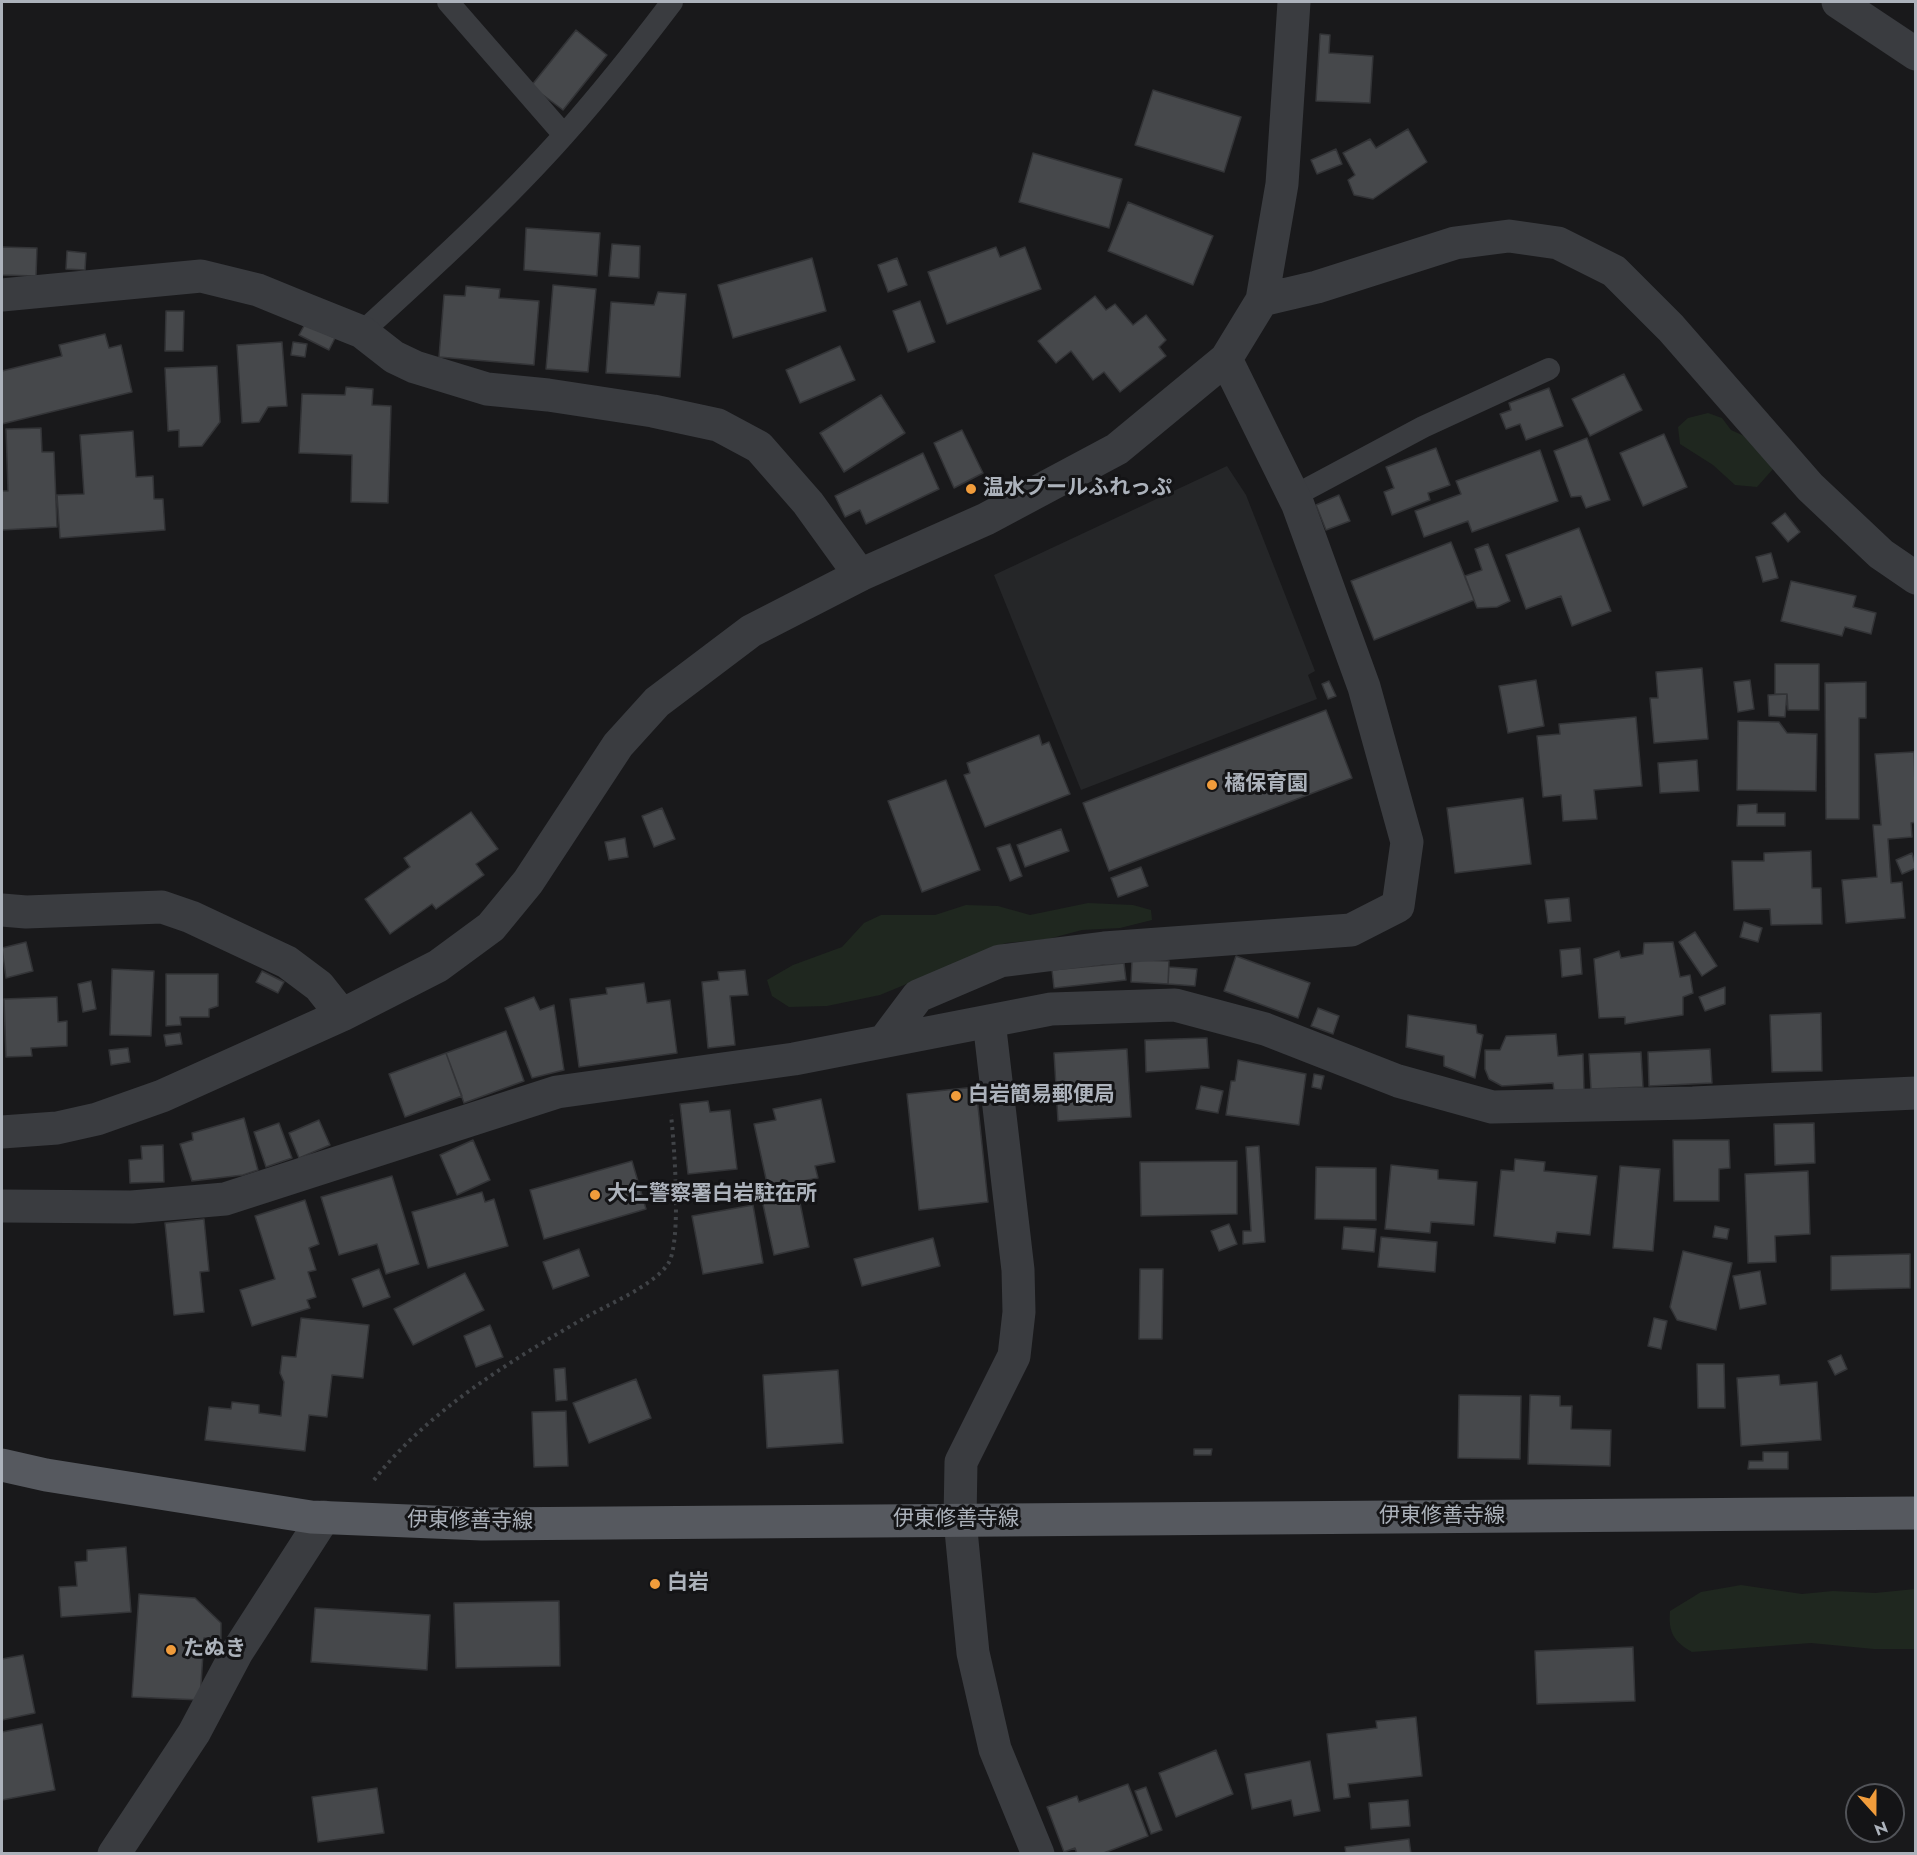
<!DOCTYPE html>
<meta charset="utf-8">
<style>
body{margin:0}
#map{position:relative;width:1917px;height:1855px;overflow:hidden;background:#19191b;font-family:Jost,sans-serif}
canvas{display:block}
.frame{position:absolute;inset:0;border:3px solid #acb2bb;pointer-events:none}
.north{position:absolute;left:1845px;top:1783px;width:60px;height:60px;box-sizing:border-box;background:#141416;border:2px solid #515358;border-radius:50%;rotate:159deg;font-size:16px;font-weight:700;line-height:24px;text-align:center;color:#acb2bb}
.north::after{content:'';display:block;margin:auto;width:21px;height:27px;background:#f19c3b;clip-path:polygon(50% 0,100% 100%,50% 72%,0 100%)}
</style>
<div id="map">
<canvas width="1917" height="1855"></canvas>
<div class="frame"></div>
<div class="north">N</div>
</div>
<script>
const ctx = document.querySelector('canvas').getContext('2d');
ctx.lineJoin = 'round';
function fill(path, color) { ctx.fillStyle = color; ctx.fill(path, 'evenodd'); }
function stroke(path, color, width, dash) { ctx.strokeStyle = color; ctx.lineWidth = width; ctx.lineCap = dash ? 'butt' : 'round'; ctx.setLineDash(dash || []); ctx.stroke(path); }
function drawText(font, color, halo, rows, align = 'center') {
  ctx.font = font + ' Jost,"Noto Sans JP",sans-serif'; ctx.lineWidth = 6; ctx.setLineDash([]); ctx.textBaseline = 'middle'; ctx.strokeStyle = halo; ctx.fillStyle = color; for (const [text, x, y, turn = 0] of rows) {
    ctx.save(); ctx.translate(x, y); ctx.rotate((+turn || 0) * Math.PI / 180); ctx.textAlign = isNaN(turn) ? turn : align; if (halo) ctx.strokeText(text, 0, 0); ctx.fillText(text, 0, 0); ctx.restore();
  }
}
fill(new Path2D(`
 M 1227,466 L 1246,495 L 1315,671 L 1308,675 L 1317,699 L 1081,790 L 994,575 Z`), '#252628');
fill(new Path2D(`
 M 1708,413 L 1722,418 L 1731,430 L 1751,439 L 1773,469 L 1757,487 L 1735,485 L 1713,465 L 1680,444 L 1678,427 L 1688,418 Z
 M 1088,903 L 1133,905 L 1151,910 L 1152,920 L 1120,928 L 1082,930 L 1048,939 L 1006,943 L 880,995 L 827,1006 L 789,1007 L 772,996 L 767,980 L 793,965 L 842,947 L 864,923 L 881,915 L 935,915 L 966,905 L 998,906 L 1030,915 Z
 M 1741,1585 L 1802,1594 L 1833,1591 L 1875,1593 L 1915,1589 L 1915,1649 L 1874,1649 L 1811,1643 L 1692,1652 C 1674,1642 1668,1632 1670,1611 L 1701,1592 Z`), '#1f271f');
const building = new Path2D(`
 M 576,30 L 607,55 L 563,110 L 531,86 Z
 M 1320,34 L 1330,35 L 1329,53 L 1373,56 L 1370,103 L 1316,101 Z
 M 1153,90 L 1241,117 L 1224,172 L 1135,145 Z
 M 1408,129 L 1427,162 L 1373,199 L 1354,195 L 1348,180 L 1355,175 L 1343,153 L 1370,139 L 1376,148 Z
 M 1336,149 L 1342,164 L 1317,174 L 1311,160 Z
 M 1033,153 L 1122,179 L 1109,228 L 1019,202 Z
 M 1128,202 L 1213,236 L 1193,285 L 1108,251 Z
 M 526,228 L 600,233 L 597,276 L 524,270 Z
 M 612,244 L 640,246 L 639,278 L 609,276 Z
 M 2,247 L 37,248 L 36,276 L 2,275 Z
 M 996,247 L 1000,257 L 1025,247 L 1041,289 L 947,324 L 928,272 Z
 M 67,251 L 86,253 L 85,270 L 66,269 Z
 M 812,258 L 826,311 L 733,338 L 718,285 Z
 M 897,258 L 907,285 L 888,292 L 878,265 Z
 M 553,285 L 596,289 L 588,372 L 546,369 Z
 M 466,286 L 500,289 L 499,298 L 539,301 L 534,365 L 439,357 L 444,295 L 465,296 Z
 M 658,292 L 686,294 L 680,377 L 606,373 L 611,302 L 654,305 Z
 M 1095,296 L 1106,310 L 1115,304 L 1133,325 L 1146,315 L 1166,340 L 1159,347 L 1166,356 L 1120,392 L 1104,372 L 1093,380 L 1071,351 L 1056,363 L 1038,341 Z
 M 920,301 L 935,342 L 908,352 L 893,311 Z
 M 166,311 L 184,311 L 183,351 L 165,351 Z
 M 305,324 L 335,338 L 329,350 L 299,335 Z
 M 105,334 L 109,348 L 121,345 L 132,392 L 2,424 L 2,371 L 62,356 L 59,345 Z
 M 282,342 L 287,406 L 268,407 L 259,422 L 242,423 L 237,345 Z
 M 293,342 L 307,344 L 305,357 L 291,355 Z
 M 840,346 L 855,380 L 800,403 L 786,370 Z
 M 217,366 L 220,422 L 202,446 L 179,447 L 179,430 L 168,431 L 165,368 Z
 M 1624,374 L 1642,410 L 1590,436 L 1572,399 Z
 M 346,387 L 373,389 L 372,405 L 391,406 L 388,503 L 351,502 L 352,455 L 299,453 L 302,394 L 345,395 Z
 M 1549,388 L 1563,426 L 1526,440 L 1520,424 L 1506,429 L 1500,414 L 1511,410 L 1509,403 Z
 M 881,395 L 905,433 L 844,472 L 820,433 Z
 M 41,428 L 42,452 L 54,452 L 57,527 L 2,530 L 2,491 L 8,491 L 6,429 Z
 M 962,430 L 983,473 L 954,488 L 934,443 Z
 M 133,431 L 136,477 L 153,476 L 154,499 L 163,499 L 165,530 L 60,538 L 57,495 L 84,494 L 80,435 Z
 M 1664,434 L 1687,487 L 1643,506 L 1620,453 Z
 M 1587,438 L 1610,500 L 1586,508 L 1581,496 L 1571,497 L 1554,451 Z
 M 1436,448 L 1450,485 L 1428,493 L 1430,500 L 1392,515 L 1384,492 L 1394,488 L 1386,467 Z
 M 1540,450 L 1558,501 L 1472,532 L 1468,521 L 1424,537 L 1415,511 L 1461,494 L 1456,481 Z
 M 923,453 L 939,489 L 866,524 L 860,510 L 845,517 L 835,496 Z
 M 1339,495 L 1350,521 L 1326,530 L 1316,505 Z
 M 1785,513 L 1800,532 L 1788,542 L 1772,523 Z
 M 1579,528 L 1611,611 L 1572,626 L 1561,596 L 1526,609 L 1506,555 Z
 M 1451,542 L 1474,600 L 1374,640 L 1351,581 Z
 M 1488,544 L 1510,601 L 1497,607 L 1477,608 L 1465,576 L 1482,570 L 1475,549 Z
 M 1771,553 L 1778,578 L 1763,582 L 1756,557 Z
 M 1791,581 L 1856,596 L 1853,607 L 1876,613 L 1871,634 L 1845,627 L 1842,636 L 1781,621 Z
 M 1775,664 L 1819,664 L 1819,710 L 1788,710 L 1787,694 L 1775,694 Z
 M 1702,668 L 1708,739 L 1654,743 L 1650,698 L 1658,698 L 1656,672 Z
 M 1536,680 L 1544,726 L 1508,733 L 1499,686 Z
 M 1750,680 L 1754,709 L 1738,712 L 1734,682 Z
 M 1329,681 L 1336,696 L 1328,699 L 1322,684 Z
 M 1866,682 L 1866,718 L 1859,718 L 1859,819 L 1826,819 L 1825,683 Z
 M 1787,694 L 1785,717 L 1769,716 L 1768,695 Z
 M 1326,710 L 1352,778 L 1109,871 L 1083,803 Z
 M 1636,717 L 1642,786 L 1594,790 L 1597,819 L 1563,821 L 1561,795 L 1543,797 L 1537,736 L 1560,734 L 1559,724 Z
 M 1738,721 L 1779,722 L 1787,733 L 1817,734 L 1816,791 L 1737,790 Z
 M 1039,735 L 1042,745 L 1049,742 L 1070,794 L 985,827 L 964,775 L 970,773 L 967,763 Z
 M 1914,752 L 1916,822 L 1911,823 L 1912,837 L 1888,839 L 1891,883 L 1902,882 L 1905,918 L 1846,923 L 1842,880 L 1877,877 L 1873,825 L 1881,825 L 1875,754 Z
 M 1697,760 L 1699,791 L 1660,793 L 1658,763 Z
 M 946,780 L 980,870 L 922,892 L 888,801 Z
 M 1523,798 L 1531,864 L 1455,873 L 1447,808 Z
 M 1757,804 L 1757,813 L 1785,813 L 1785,826 L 1737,826 L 1738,805 Z
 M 662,808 L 675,839 L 654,847 L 642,816 Z
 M 471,812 L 498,849 L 476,864 L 484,875 L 436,909 L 432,904 L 390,934 L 365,899 L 410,867 L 404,858 Z
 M 1061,829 L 1069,851 L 1025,867 L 1017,845 Z
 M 625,838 L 628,857 L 609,860 L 605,842 Z
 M 1010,844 L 1022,876 L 1010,881 L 997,848 Z
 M 1811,851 L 1812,888 L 1821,888 L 1822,924 L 1771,925 L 1770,909 L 1734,910 L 1732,861 L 1764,861 L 1764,853 Z
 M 1912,853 L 1916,868 L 1902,874 L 1896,860 Z
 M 1141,867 L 1148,886 L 1118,897 L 1111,878 Z
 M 1569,898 L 1571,921 L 1548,923 L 1545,900 Z
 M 1744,922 L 1762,928 L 1758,942 L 1740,937 Z
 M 1695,932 L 1717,966 L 1702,976 L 1679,942 Z
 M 26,942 L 33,971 L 6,978 L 2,948 Z
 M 1673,942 L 1680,977 L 1690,975 L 1693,993 L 1683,997 L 1683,1015 L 1625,1024 L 1625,1017 L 1599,1018 L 1594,959 L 1619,951 L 1621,958 L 1643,954 L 1644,943 Z
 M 1580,948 L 1582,974 L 1562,977 L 1560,950 Z
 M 1236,956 L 1310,983 L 1298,1018 L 1224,991 Z
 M 1132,960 L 1169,961 L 1168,984 L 1131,982 Z
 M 1124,963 L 1126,980 L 1054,988 L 1052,970 Z
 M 1169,967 L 1197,969 L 1195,986 L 1168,984 Z
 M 112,969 L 154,971 L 151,1036 L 110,1035 Z
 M 745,970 L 748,995 L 730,996 L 735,1045 L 708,1048 L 702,982 L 719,980 L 718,972 Z
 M 262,971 L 284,982 L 278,993 L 256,982 Z
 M 166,974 L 218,974 L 218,1006 L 209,1009 L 209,1017 L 180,1017 L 181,1025 L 166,1026 Z
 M 91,981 L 96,1009 L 83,1012 L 78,984 Z
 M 644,983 L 647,1003 L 670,1000 L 677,1053 L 579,1067 L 570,999 L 607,994 L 606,988 Z
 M 1725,987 L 1725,1004 L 1705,1011 L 1699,997 Z
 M 57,997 L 58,1022 L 67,1021 L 67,1046 L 31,1048 L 32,1056 L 6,1057 L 4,999 Z
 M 534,997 L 540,1010 L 554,1005 L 564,1070 L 532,1078 L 505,1008 Z
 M 1318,1008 L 1339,1016 L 1333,1034 L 1311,1026 Z
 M 1821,1013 L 1822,1071 L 1772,1072 L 1770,1015 Z
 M 1408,1015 L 1476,1025 L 1477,1033 L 1483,1035 L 1475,1078 L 1444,1066 L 1444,1056 L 1406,1047 Z
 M 506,1031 L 524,1081 L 464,1103 L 446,1053 Z
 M 180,1033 L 182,1044 L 166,1046 L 164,1035 Z
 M 1556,1034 L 1558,1056 L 1583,1054 L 1584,1090 L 1554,1091 L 1553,1083 L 1502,1086 L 1489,1079 L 1485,1069 L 1485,1050 L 1500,1050 L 1506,1036 Z
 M 1207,1038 L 1209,1068 L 1146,1072 L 1145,1040 Z
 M 128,1048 L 130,1062 L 111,1065 L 109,1050 Z
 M 1127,1049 L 1131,1117 L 1058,1121 L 1054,1053 Z
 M 1710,1049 L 1712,1083 L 1649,1086 L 1648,1052 Z
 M 1641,1052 L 1643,1087 L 1591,1089 L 1589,1054 Z
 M 446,1053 L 462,1096 L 405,1117 L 389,1074 Z
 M 1238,1060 L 1306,1074 L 1299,1125 L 1226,1115 L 1231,1081 L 1235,1081 Z
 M 1314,1074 L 1324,1076 L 1321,1089 L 1312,1087 Z
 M 1201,1086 L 1223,1091 L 1218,1113 L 1196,1109 Z
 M 976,1087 L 988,1202 L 919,1210 L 907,1094 Z
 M 821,1099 L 835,1162 L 815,1166 L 818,1178 L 768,1188 L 754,1124 L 776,1120 L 773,1109 Z
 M 708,1101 L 710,1112 L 730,1110 L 737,1169 L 688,1174 L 680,1104 Z
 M 244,1118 L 258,1170 L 243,1175 L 192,1181 L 180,1144 L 193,1140 L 192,1133 Z
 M 319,1120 L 330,1145 L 299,1158 L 289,1133 Z
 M 279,1123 L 292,1158 L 266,1167 L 254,1132 Z
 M 1814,1123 L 1815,1163 L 1775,1165 L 1774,1124 Z
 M 473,1140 L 490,1180 L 457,1195 L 440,1155 Z
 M 1673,1140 L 1729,1140 L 1730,1168 L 1719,1169 L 1719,1201 L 1674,1201 Z
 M 163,1145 L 164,1182 L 130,1183 L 129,1160 L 142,1159 L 141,1146 Z
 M 1259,1146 L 1265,1242 L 1243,1244 L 1243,1231 L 1251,1231 L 1246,1147 Z
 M 1515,1159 L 1545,1162 L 1544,1171 L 1597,1176 L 1590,1235 L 1557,1232 L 1555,1243 L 1494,1236 L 1501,1170 L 1514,1171 Z
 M 632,1161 L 646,1209 L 544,1239 L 530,1190 Z
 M 1237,1161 L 1237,1214 L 1141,1216 L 1140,1162 Z
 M 1391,1165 L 1438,1170 L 1438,1179 L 1477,1182 L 1474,1225 L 1431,1222 L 1430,1233 L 1385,1229 Z
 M 1620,1166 L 1660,1169 L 1653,1251 L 1613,1248 Z
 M 1316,1167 L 1376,1168 L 1376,1220 L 1315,1219 Z
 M 1808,1171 L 1810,1234 L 1775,1236 L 1776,1262 L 1748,1263 L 1745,1174 Z
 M 392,1176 L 419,1264 L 386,1274 L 377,1244 L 339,1255 L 321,1197 Z
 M 482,1192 L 485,1202 L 494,1199 L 508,1246 L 428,1268 L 412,1212 Z
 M 798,1193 L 809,1247 L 774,1255 L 762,1200 Z
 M 305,1200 L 319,1244 L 309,1248 L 316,1270 L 308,1272 L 316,1297 L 307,1300 L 310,1308 L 252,1326 L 240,1290 L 275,1279 L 255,1216 Z
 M 753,1205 L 763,1263 L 703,1274 L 692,1216 Z
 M 204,1219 L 209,1271 L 200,1272 L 204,1312 L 174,1315 L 165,1223 Z
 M 1229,1224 L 1237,1244 L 1219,1251 L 1211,1231 Z
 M 1715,1226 L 1729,1229 L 1727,1239 L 1713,1237 Z
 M 1344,1227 L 1376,1229 L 1374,1252 L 1342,1249 Z
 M 1381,1237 L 1437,1242 L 1435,1272 L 1378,1267 Z
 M 933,1238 L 940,1266 L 862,1286 L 854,1259 Z
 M 579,1249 L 589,1276 L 553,1289 L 543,1262 Z
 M 1683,1251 L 1732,1263 L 1716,1330 L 1677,1320 L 1670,1307 Z
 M 1910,1254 L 1910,1288 L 1831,1290 L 1831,1256 Z
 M 379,1269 L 390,1297 L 363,1307 L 352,1279 Z
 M 1140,1269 L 1163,1269 L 1162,1339 L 1139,1339 Z
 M 1760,1271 L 1766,1304 L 1740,1309 L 1733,1276 Z
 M 465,1273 L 484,1310 L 413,1345 L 394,1309 Z
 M 301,1318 L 369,1325 L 363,1378 L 332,1375 L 327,1417 L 309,1415 L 305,1451 L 205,1440 L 209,1407 L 231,1409 L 232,1402 L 259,1405 L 259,1413 L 281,1416 L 284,1382 L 280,1373 L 282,1356 L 296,1357 Z
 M 1654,1318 L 1667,1321 L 1661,1349 L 1648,1346 Z
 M 490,1325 L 503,1357 L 476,1367 L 464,1336 Z
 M 1841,1355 L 1847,1369 L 1835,1375 L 1828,1361 Z
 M 1697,1364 L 1724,1364 L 1725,1408 L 1698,1408 Z
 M 565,1368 L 567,1400 L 556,1401 L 554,1369 Z
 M 838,1370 L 843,1443 L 767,1448 L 763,1375 Z
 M 1779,1375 L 1780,1385 L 1817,1382 L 1821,1440 L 1741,1446 L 1737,1378 Z
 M 636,1379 L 651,1418 L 589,1443 L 573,1403 Z
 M 1459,1395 L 1521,1396 L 1520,1459 L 1458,1458 Z
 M 1530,1395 L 1560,1396 L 1560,1406 L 1572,1406 L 1571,1429 L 1611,1430 L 1610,1466 L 1528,1464 Z
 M 566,1411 L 568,1466 L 534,1467 L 532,1412 Z
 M 1194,1449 L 1212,1449 L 1211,1455 L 1194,1455 Z
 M 1763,1452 L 1788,1452 L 1788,1469 L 1748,1469 L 1749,1461 L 1763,1461 Z
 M 126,1547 L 131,1612 L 61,1617 L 59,1587 L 77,1586 L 75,1562 L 87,1561 L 87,1550 Z
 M 139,1594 L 195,1598 L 221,1623 L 221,1639 L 204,1638 L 200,1700 L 132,1697 Z
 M 559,1601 L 560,1666 L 456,1668 L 454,1603 Z
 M 315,1608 L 430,1615 L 427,1670 L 311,1662 Z
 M 1633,1647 L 1635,1701 L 1537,1704 L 1535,1651 Z
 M 23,1655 L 35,1713 L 2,1720 L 2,1659 Z
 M 1416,1717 L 1422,1776 L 1348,1784 L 1350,1797 L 1334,1799 L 1327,1734 L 1377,1728 L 1376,1721 Z
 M 42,1724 L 55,1790 L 2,1800 L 2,1732 Z
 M 1216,1750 L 1233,1794 L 1176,1817 L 1159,1773 Z
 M 1310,1761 L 1320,1811 L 1294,1816 L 1291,1800 L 1252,1809 L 1245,1774 Z
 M 1128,1784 L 1148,1836 L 1101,1854 L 1077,1854 L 1075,1848 L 1064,1852 L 1047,1807 L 1077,1796 L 1079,1802 Z
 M 1146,1787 L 1162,1830 L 1151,1834 L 1135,1791 Z
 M 377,1788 L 384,1833 L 318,1842 L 312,1797 Z
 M 1408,1800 L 1410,1826 L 1371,1829 L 1369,1803 Z
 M 1409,1839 L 1411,1854 L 1346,1854 L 1345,1847 Z`);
fill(building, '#46484b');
stroke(building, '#333437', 1.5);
stroke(new Path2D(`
 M 374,1480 C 427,1412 507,1363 581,1320 C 606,1305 652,1287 668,1264 C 682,1243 674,1142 671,1115`), '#404347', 4, [3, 4.5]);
stroke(new Path2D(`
 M 448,2 L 564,135
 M 362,332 C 431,269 503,204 565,134 C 603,91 638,47 672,2
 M 1294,496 L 1423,427 L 1549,369`), '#3a3c40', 22);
stroke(new Path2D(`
 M 1838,2 L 1916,54
 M 2,295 L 201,276 L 258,290 L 302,308 L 362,332 L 394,357 L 415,367 L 487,389 L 548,395 L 653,411 L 718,425 L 759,447 L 808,503 L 860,575
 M 1262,300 L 1282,184 L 1294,2
 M 2,910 L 26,912 L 162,907 L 191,917 L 287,962 L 319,986 L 342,1015
 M 989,1021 L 1018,1270 L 1019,1312 L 1014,1356 L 961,1462 L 960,1520 L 973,1653 L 995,1749 L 1038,1854
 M 885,1040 L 918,996 L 1000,961 L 1104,948 L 1351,930 L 1398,906 L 1407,842 L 1364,687 L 1298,505 L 1226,359
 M 2,1132 L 57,1128 L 97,1119 L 162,1096 L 342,1015 L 438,966 L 491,927 L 528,882 L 618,745 L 657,702 L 751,631 L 860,575 L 986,519 L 1117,449 L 1226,359 L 1262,300 L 1317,287 L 1455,243 L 1509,236 L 1558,243 L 1614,271 L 1671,328 L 1810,487 L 1881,554 L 1916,578
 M 2,1206 L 132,1207 L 225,1199 L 557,1092 L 794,1059 L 1051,1009 L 1175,1005 L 1265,1029 L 1398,1081 L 1492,1107 L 1693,1103 L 1916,1093
 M 114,1854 L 194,1733 L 237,1652 L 324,1517`), '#3a3c40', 33);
stroke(new Path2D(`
 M 2,1465 L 46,1475 L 311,1517 L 482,1524 L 1916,1513`), '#56595f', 33);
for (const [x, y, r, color] of [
 [971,489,6,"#f19c3b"],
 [1212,785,6,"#f19c3b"],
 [956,1096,6,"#f19c3b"],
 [595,1195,6,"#f19c3b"],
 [655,1584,6,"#f19c3b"],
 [171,1650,6,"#f19c3b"]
]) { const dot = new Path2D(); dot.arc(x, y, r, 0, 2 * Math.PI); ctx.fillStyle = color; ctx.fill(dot); stroke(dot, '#141416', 2); }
drawText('bold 21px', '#acb2bb', '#141416', [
 ["温水プールふれっぷ",983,489],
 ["橘保育園",1224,785],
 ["白岩簡易郵便局",968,1096],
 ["大仁警察署白岩駐在所",607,1195],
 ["白岩",667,1584],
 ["たぬき",183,1650]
], 'left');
drawText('21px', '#acb2bb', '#141416', [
 ["伊東修善寺線",1442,1517],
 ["伊東修善寺線",956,1520],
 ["伊東修善寺線",470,1522,1]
]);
</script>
